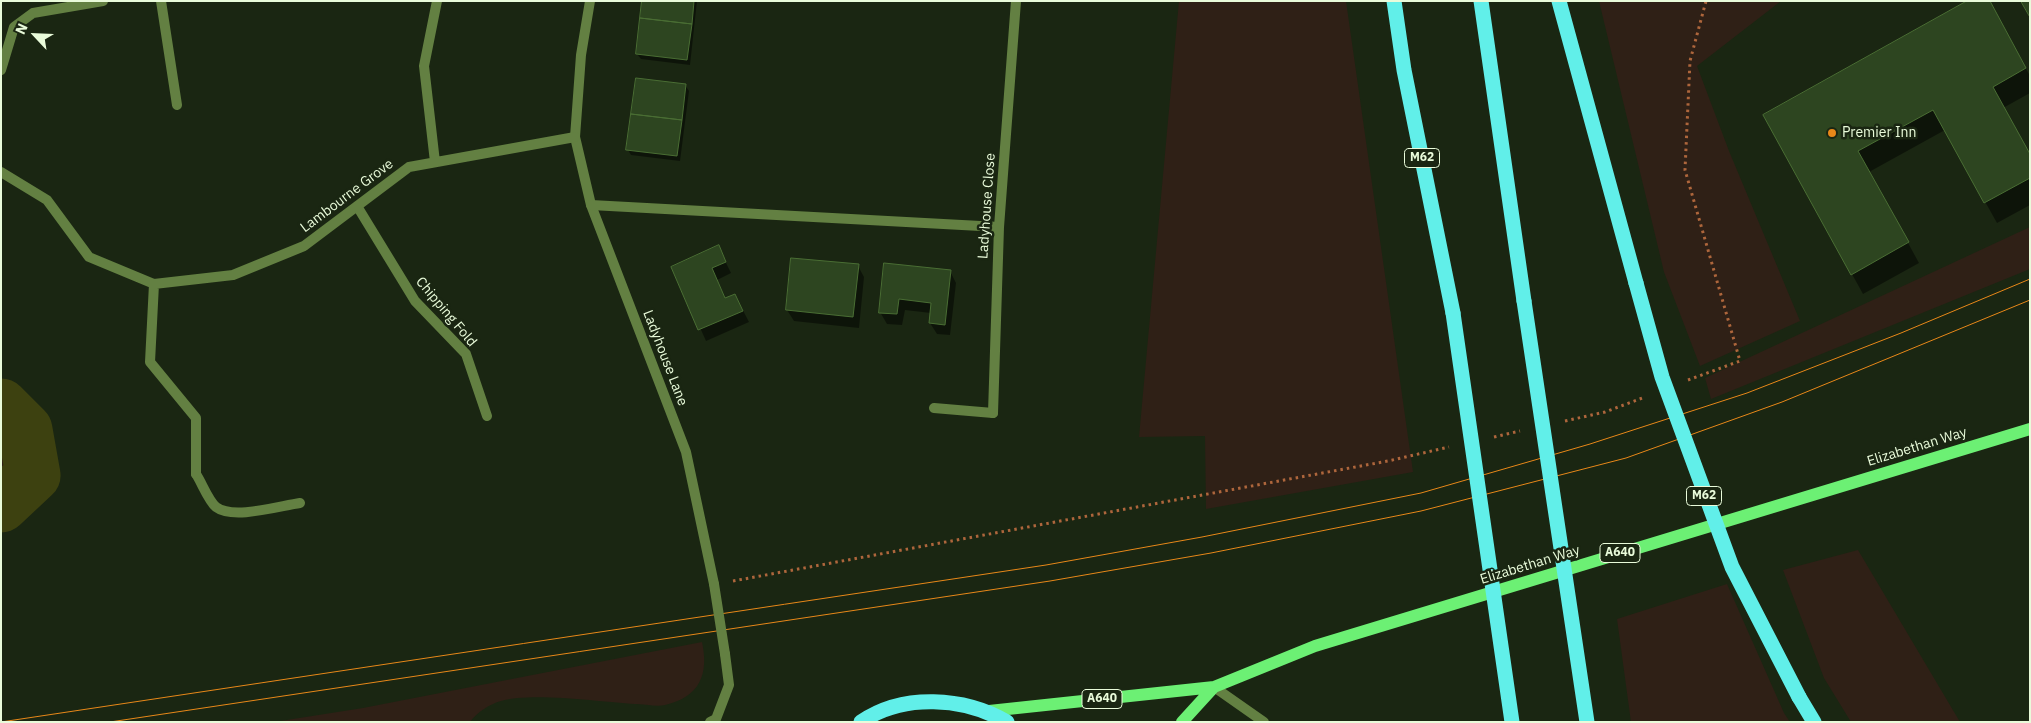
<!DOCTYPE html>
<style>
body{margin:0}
#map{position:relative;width:2031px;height:723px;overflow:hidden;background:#1a2612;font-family:"IBM Plex Sans",sans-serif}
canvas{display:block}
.frame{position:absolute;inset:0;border:2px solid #e9fbda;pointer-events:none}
.north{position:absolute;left:10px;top:10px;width:50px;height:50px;-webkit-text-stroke:4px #1a2612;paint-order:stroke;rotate:295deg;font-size:14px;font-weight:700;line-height:20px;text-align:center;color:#e9fbda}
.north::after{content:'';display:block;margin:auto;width:18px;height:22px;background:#e9fbda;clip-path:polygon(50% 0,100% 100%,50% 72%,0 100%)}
</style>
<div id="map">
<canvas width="2031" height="723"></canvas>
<div class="frame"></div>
<div class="north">N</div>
</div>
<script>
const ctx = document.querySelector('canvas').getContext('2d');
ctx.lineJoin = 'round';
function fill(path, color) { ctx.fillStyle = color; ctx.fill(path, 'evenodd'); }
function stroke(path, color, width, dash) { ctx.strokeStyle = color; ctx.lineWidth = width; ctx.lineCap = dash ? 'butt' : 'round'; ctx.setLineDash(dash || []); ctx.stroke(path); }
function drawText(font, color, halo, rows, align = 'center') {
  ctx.font = font + ' "IBM Plex Sans",sans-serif'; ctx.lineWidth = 5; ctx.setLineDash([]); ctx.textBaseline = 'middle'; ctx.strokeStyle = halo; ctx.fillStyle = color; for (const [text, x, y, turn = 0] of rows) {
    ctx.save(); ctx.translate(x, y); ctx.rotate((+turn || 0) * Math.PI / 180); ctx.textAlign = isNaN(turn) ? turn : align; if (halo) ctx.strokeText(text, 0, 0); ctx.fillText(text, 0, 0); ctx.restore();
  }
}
fill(new Path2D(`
 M 1179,1 L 1346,1 L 1413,472 L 1206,509 L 1205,436 L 1139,437 Z
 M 1599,1 L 1781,1 L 1697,66 L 1729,151 L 1800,321 L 1700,366 L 1664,272 Z
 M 2030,227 L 2030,269 L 1711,399 L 1705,378 Z
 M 1,420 C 24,441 25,466 1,487 Z
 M 1858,550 L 1960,722 L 1851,722 L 1824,678 L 1783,570 Z
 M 1727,584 L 1784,713 L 1790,722 L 1631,722 L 1617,619 Z
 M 702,642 C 709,674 700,697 665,705 C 657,707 644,704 635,704 C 600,702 533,692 501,701 C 490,704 477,712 470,722 L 274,722 L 363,708 Z`), '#2f2016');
fill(new Path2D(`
 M 644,1 L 697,1 L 690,65 L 641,59 L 637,54 Z
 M 1996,14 L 2030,76 L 2030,93 L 2003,108 L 2030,156 L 2030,205 L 1997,223 L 1945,130 L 1869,172 L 1919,263 L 1863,294 L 1764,115 Z
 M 685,85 L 689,91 L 680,161 L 631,155 L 628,150 Z
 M 718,247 L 731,273 L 717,280 L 726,299 L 735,295 L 749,322 L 706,341 L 673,267 Z
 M 886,264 L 950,271 L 956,283 L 950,335 L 937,334 L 930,323 L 931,313 L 905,310 L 902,325 L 887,324 L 880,312 Z
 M 858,266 L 864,277 L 859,328 L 794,321 L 787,310 Z`), '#0007');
stroke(new Path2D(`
 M 1,406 L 25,430 L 33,475 L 1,505`), '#3d4110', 55);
const building = new Path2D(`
 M 642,1 L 694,1 L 692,24 L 640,18 Z
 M 1967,1 L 1990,1 L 2026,68 L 1993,87 L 2030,154 L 2030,178 L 1984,203 L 1933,110 L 1858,151 L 1909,242 L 1851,275 L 1763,115 Z
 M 2021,1 L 2030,1 L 2030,17 Z
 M 640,18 L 692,24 L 687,60 L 636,54 Z
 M 636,78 L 686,84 L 682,120 L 631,114 Z
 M 631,114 L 682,120 L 677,156 L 626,150 Z
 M 719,245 L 726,262 L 712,268 L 725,298 L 735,294 L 743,311 L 698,330 L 671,267 Z
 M 791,258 L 859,264 L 853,317 L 786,310 Z
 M 884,263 L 951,270 L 945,325 L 929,323 L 931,303 L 899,299 L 897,314 L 879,313 Z`);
fill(building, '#2d4520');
stroke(building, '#4a6e34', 1);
stroke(new Path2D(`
 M 1688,380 L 1740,361 L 1685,170 L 1690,61 L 1706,1
 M 1565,421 L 1605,412 L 1645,397
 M 1494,437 L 1520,431
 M 733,581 L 1388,461 L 1449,447`), '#ae663c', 3, [2.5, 4]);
stroke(new Path2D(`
 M 161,1 L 177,105
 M 590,1 L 581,55 L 575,137 L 591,205 L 686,452 L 714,584
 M 934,408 L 993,413
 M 196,474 C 202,483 208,500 216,507 C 233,520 279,506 300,503
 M 1214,687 L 1264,722`), '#638042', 10);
stroke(new Path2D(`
 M 1,70 L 14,27 L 33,13 L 103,1
 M 435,162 L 424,66 L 437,1
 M 1,172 L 47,200 L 89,257 L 154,284 L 233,275 L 304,246 L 409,167 L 575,137
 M 591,205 L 999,227
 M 357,206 L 415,301 L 466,354 L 487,416
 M 154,284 L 150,362 L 196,418 L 196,474
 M 993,413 L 999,227 L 1016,1
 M 710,722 L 716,719 L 729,685 L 725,654`), '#638042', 10);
stroke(new Path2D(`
 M 989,711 L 1214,687 L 1315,646 L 2030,429
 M 1182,722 L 1214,687`), '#6cf074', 12);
stroke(new Path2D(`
 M 1394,1 L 1404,70 L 1453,313
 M 1481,1 L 1524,301
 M 1559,1 L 1636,283
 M 1799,697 L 1814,722
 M 861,722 C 903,693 964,697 1007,722`), '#61efe9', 15);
stroke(new Path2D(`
 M 1,722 L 1046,565 L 1202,537 L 1421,493 L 1590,444 L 1747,393 L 1901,333 L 2030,279
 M 110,722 L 1050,581 L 1211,553 L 1421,511 L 1626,458 L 1782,402 L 2030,300`), '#e88819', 1);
stroke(new Path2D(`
 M 714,584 L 725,654`), '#638042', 10);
stroke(new Path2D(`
 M 1636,283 L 1662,377 L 1732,567 L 1799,697
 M 1524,301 L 1587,722
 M 1453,313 L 1512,722`), '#61efe9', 15);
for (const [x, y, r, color] of [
 [1832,133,5,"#e88819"]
]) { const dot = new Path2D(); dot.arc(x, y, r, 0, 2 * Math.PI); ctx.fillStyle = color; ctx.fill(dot); stroke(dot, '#1a2612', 2); }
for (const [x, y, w] of [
 [1422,158,35],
 [1704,496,35],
 [1620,553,40],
 [1102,699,40]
]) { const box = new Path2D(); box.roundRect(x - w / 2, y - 9.5, w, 19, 4); ctx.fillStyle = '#1a2612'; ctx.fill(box); stroke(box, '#e9fbda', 1); }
drawText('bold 12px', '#e9fbda', null, [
 ["M62",1422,158],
 ["M62",1704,496],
 ["A640",1620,553],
 ["A640",1102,699]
]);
drawText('14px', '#e9fbda', '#1a2612', [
 ["Premier Inn",1842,133]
], 'left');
drawText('14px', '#e9fbda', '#1a2612', [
 ["Lambourne Grove",347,196,-37],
 ["Ladyhouse Close",987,206,-86],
 ["Chipping Fold",446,312,50],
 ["Ladyhouse Lane",665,358,69],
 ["Elizabethan Way",1917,447,-17],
 ["Elizabethan Way",1530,565,-17]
]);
</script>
